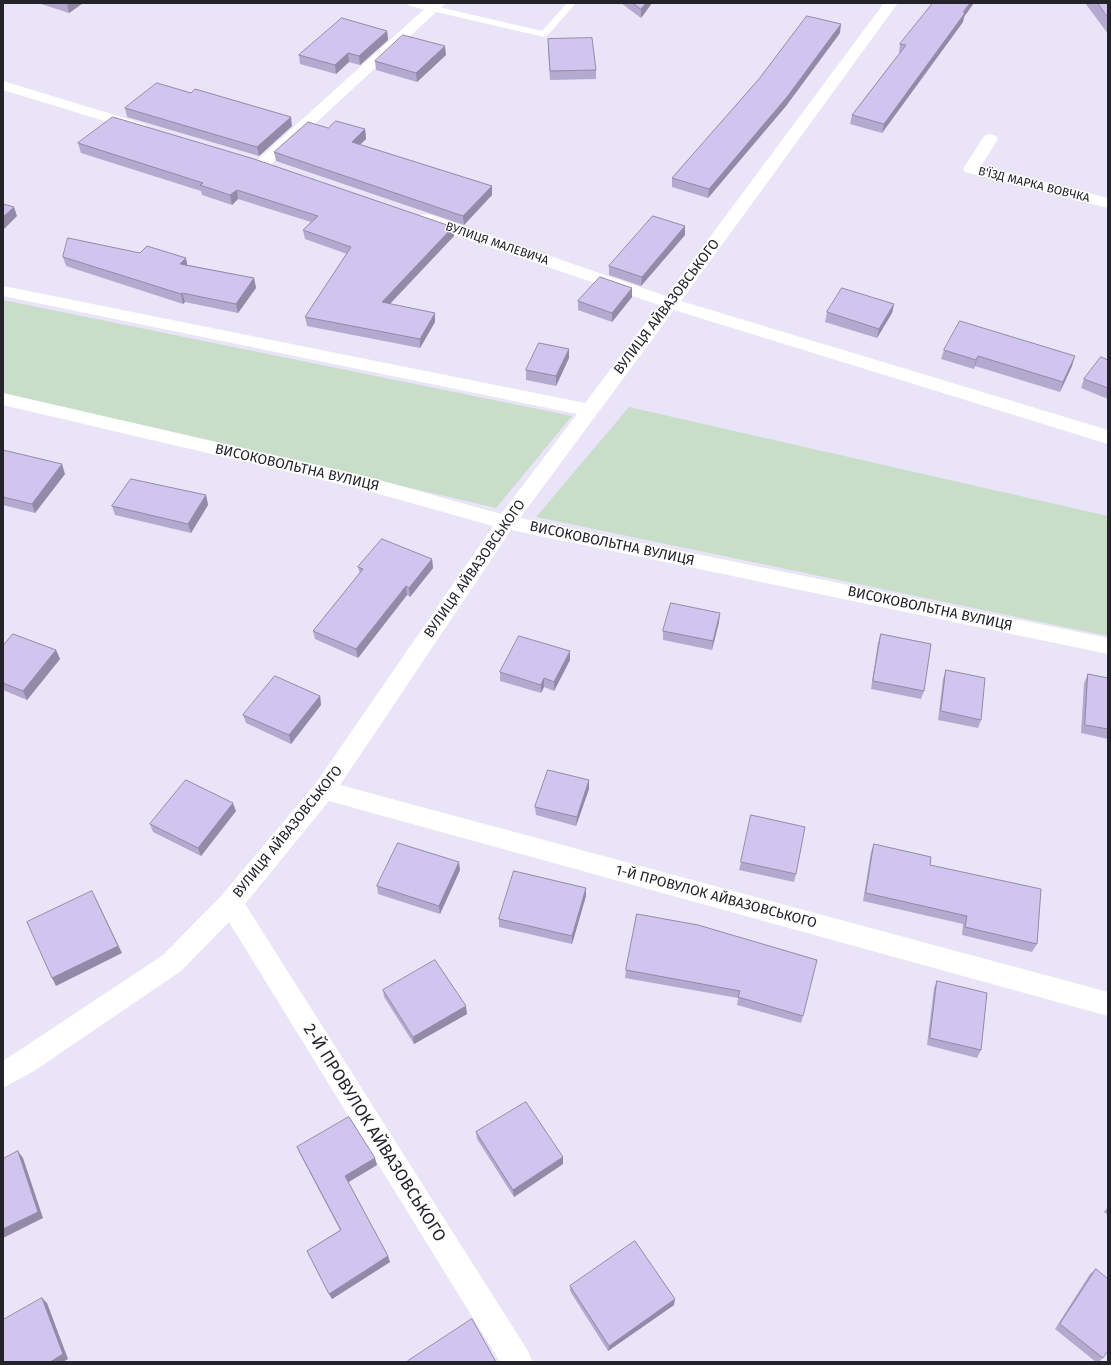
<!DOCTYPE html>
<meta charset="utf-8">
<style>
body{margin:0}
#map{position:relative;width:1111px;height:1365px;overflow:hidden;background:#eae4f8;font-family:"Fira Sans",sans-serif}
canvas{display:block}
.frame{position:absolute;inset:0;border:4px solid #25232a;pointer-events:none}
</style>
<div id="map">
<canvas width="1111" height="1365"></canvas>
<div class="frame"></div>
</div>
<script>
const ctx = document.querySelector('canvas').getContext('2d');
ctx.lineJoin = 'round';
function fill(path, color) { ctx.fillStyle = color; ctx.fill(path, 'evenodd'); }
function stroke(path, color, width, dash) { ctx.strokeStyle = color; ctx.lineWidth = width; ctx.lineCap = dash ? 'butt' : 'round'; ctx.setLineDash(dash || []); ctx.stroke(path); }
function drawText(font, color, halo, rows, align = 'center') {
  ctx.font = font + ' "Fira Sans",sans-serif'; ctx.lineWidth = 3; ctx.setLineDash([]); ctx.textBaseline = 'middle'; ctx.strokeStyle = halo; ctx.fillStyle = color; for (const [text, x, y, turn = 0] of rows) {
    ctx.save(); ctx.translate(x, y); ctx.rotate((+turn || 0) * Math.PI / 180); ctx.textAlign = isNaN(turn) ? turn : align; if (halo) ctx.strokeText(text, 0, 0); ctx.fillText(text, 0, 0); ctx.restore();
  }
}
fill(new Path2D(`
 M 3,300 L 572,416 L 496,508 L 3,393 Z
 M 629,407 L 1108,516 L 1108,636 L 536,517 Z`), '#c9dec8');
fill(new Path2D(`
 M 406,3 L 422,3 L 542,31 L 567,3 L 576,3 L 547,36 L 544,37 L 410,6 Z`), '#fff');
fill(new Path2D(`
 M 431,3 L 446,3 L 268,167 L 262,169 L 256,167 L 254,164 L 256,161 Z
 M 884,3 L 898,3 L 681,301 L 1108,430 L 1108,444 L 674,310 L 520,518 L 1108,638 L 1108,654 L 511,530 L 340,785 L 1108,992 L 1108,1016 L 329,801 L 245,904 L 528,1351 L 532,1362 L 500,1362 L 229,922 L 181,971 L 34,1071 L 3,1088 L 3,1061 L 163,955 L 222,895 L 316,783 L 493,526 L 365,490 L 3,405 L 3,393 L 365,476 L 501,514 L 577,414 L 3,296 L 3,286 L 585,403 L 659,305 L 419,223 L 417,219 L 419,215 L 425,214 L 431,215 L 666,296 Z
 M 3,81 L 144,124 L 147,127 L 144,130 L 139,132 L 134,130 L 3,90 Z
 M 990,134 L 996,136 L 998,139 L 981,166 L 1108,198 L 1108,208 L 965,172 L 963,169 L 982,139 L 984,136 Z`), '#fff');
fill(new Path2D(`
 M 38,3 L 83,3 L 69,13 Z
 M 621,3 L 652,3 L 641,18 Z
 M 1085,3 L 1108,3 L 1108,34 L 1103,27 Z
 M 964,17 L 963,22 L 882,133 L 850,124 L 852,115 L 900,53 L 899,53 L 900,44 Z
 M 387,31 L 388,40 L 360,65 L 349,62 L 336,74 L 300,64 L 299,55 Z
 M 840,33 L 786,106 L 708,198 L 672,187 L 672,178 Z
 M 548,39 L 596,70 L 596,79 L 550,80 L 548,48 Z
 M 446,55 L 417,82 L 376,70 L 375,61 Z
 M 191,93 L 292,126 L 259,156 L 127,117 L 125,108 Z
 M 328,128 L 365,129 L 366,139 L 360,145 L 492,186 L 492,195 L 464,225 L 276,161 L 274,152 Z
 M 78,143 L 454,236 L 390,304 L 435,322 L 420,348 L 307,326 L 305,317 L 347,254 L 305,239 L 303,230 L 311,222 L 238,199 L 232,205 L 202,195 L 201,191 L 81,153 Z
 M 685,226 L 685,235 L 641,286 L 609,275 L 609,266 Z
 M 63,257 L 188,265 L 254,278 L 256,288 L 238,313 L 185,302 L 183,304 L 66,266 Z
 M 632,297 L 612,322 L 578,310 L 578,301 Z
 M 894,304 L 892,313 L 877,338 L 825,322 L 827,312 Z
 M 569,349 L 569,358 L 556,386 L 526,380 L 526,370 Z
 M 944,350 L 1072,366 L 1060,392 L 975,366 L 974,369 L 941,359 Z
 M 1108,360 L 1108,399 L 1081,388 L 1084,379 Z
 M 3,450 L 65,474 L 35,513 L 3,505 Z
 M 206,495 L 208,505 L 191,533 L 115,515 L 112,506 Z
 M 432,559 L 433,568 L 410,597 L 407,595 L 358,658 L 315,639 L 313,631 L 360,574 L 358,567 Z
 M 719,622 L 712,650 L 663,640 L 663,631 Z
 M 881,634 L 924,691 L 921,699 L 871,689 L 878,643 Z
 M 3,646 L 56,650 L 60,659 L 27,700 L 3,690 Z
 M 570,660 L 554,691 L 544,687 L 541,693 L 500,681 L 500,672 Z
 M 946,670 L 981,720 L 978,728 L 938,720 L 943,679 Z
 M 1088,674 L 1108,678 L 1108,739 L 1081,733 L 1084,683 Z
 M 320,696 L 321,705 L 291,744 L 246,723 L 243,715 Z
 M 589,789 L 576,826 L 536,815 L 535,807 Z
 M 236,811 L 201,856 L 153,832 L 150,824 Z
 M 874,844 L 930,865 L 1037,944 L 1032,952 L 962,935 L 963,924 L 863,901 L 871,852 Z
 M 741,862 L 796,874 L 794,882 L 739,870 Z
 M 460,870 L 440,914 L 378,894 L 377,886 Z
 M 586,888 L 586,896 L 572,944 L 499,927 L 499,919 Z
 M 637,914 L 803,1016 L 801,1023 L 737,1005 L 738,998 L 625,978 L 626,970 Z
 M 937,981 L 981,1050 L 977,1058 L 927,1045 L 934,988 Z
 M 383,990 L 467,1014 L 414,1044 L 384,997 Z
 M 476,1132 L 563,1157 L 563,1164 L 514,1197 L 477,1139 Z
 M 297,1147 L 377,1165 L 348,1182 L 388,1256 L 390,1262 L 332,1299 L 307,1251 L 340,1230 L 300,1154 Z
 M 1108,1207 L 1108,1215 L 1104,1212 Z
 M 1096,1269 L 1103,1358 L 1099,1362 L 1096,1362 L 1055,1329 L 1090,1274 Z
 M 570,1286 L 674,1305 L 608,1351 L 570,1291 Z`), '#b4a9ce');
fill(new Path2D(`
 M 67,3 L 83,3 L 69,13 Z
 M 646,3 L 652,3 L 641,18 L 641,9 Z
 M 970,3 L 974,3 L 964,17 L 963,22 L 882,133 L 884,124 Z
 M 841,24 L 840,33 L 786,106 L 708,198 L 709,189 Z
 M 387,31 L 388,40 L 360,65 L 359,56 Z
 M 445,46 L 446,55 L 417,82 L 416,73 Z
 M 348,53 L 349,62 L 336,74 L 335,65 Z
 M 291,117 L 292,126 L 259,156 L 257,147 Z
 M 365,129 L 366,139 L 353,151 L 352,142 Z
 M 492,186 L 492,195 L 464,225 L 463,216 Z
 M 237,190 L 238,199 L 232,205 L 230,195 Z
 M 14,207 L 17,216 L 3,230 L 3,217 Z
 M 685,226 L 685,235 L 641,286 L 642,277 Z
 M 453,227 L 454,236 L 383,311 L 382,302 Z
 M 186,258 L 188,268 L 180,264 Z
 M 254,278 L 256,288 L 238,313 L 236,304 Z
 M 632,288 L 632,297 L 612,322 L 612,313 Z
 M 182,293 L 185,302 L 183,304 L 181,294 Z
 M 894,304 L 892,313 L 877,338 L 879,329 Z
 M 435,313 L 435,322 L 420,348 L 420,339 Z
 M 569,349 L 569,358 L 556,386 L 556,376 Z
 M 978,356 L 975,366 L 974,369 L 976,360 Z
 M 1075,356 L 1072,366 L 1060,392 L 1063,382 Z
 M 62,464 L 65,474 L 35,513 L 32,504 Z
 M 206,495 L 208,505 L 191,533 L 188,524 Z
 M 432,559 L 433,568 L 410,597 L 409,588 Z
 M 406,586 L 407,595 L 358,658 L 356,649 Z
 M 720,613 L 719,622 L 712,650 L 713,641 Z
 M 56,650 L 60,659 L 27,700 L 23,691 Z
 M 570,651 L 570,660 L 554,691 L 554,682 Z
 M 544,678 L 544,687 L 541,693 L 541,685 Z
 M 320,696 L 321,705 L 291,744 L 289,735 Z
 M 589,780 L 589,789 L 576,826 L 577,817 Z
 M 233,803 L 236,811 L 201,856 L 198,848 Z
 M 459,862 L 460,870 L 440,914 L 439,906 Z
 M 586,888 L 586,896 L 572,944 L 572,936 Z
 M 96,899 L 122,953 L 56,986 L 52,978 Z
 M 466,1006 L 467,1014 L 414,1044 L 413,1037 Z
 M 18,1151 L 23,1158 L 43,1218 L 3,1238 L 3,1229 Z
 M 563,1157 L 563,1164 L 514,1197 L 513,1190 Z
 M 375,1158 L 377,1165 L 347,1183 L 345,1176 Z
 M 388,1256 L 390,1262 L 332,1299 L 329,1294 Z
 M 42,1298 L 47,1303 L 68,1359 L 63,1362 L 50,1362 Z
 M 675,1299 L 674,1305 L 608,1351 L 609,1346 Z`), '#928aa7');
const building = new Path2D(`
 M 633,3 L 646,3 L 641,9 Z
 M 933,3 L 970,3 L 963,12 L 965,13 L 884,124 L 852,115 L 906,45 L 900,44 Z
 M 1098,3 L 1108,3 L 1108,16 L 1106,15 Z
 M 807,16 L 841,24 L 787,97 L 709,189 L 672,178 L 759,79 Z
 M 342,18 L 387,31 L 359,56 L 348,53 L 335,65 L 299,55 Z
 M 403,35 L 445,46 L 416,73 L 375,61 Z
 M 592,38 L 596,70 L 550,71 L 548,39 Z
 M 157,83 L 191,93 L 195,89 L 291,117 L 257,147 L 125,108 Z
 M 113,117 L 254,159 L 453,227 L 382,302 L 435,313 L 420,339 L 305,317 L 351,247 L 303,230 L 318,216 L 237,190 L 230,195 L 200,185 L 203,183 L 78,143 Z
 M 336,121 L 365,129 L 352,142 L 492,186 L 463,216 L 274,152 L 308,122 L 328,128 Z
 M 3,204 L 14,207 L 3,217 Z
 M 653,216 L 685,226 L 642,277 L 609,266 Z
 M 68,238 L 140,253 L 147,246 L 186,258 L 180,264 L 254,278 L 236,304 L 182,293 L 181,294 L 63,257 Z
 M 600,277 L 632,288 L 612,313 L 578,301 Z
 M 842,288 L 894,304 L 879,329 L 827,312 Z
 M 960,321 L 1075,356 L 1063,382 L 978,356 L 976,360 L 944,350 Z
 M 539,343 L 569,349 L 556,376 L 526,370 Z
 M 1101,357 L 1108,360 L 1108,388 L 1084,379 Z
 M 3,450 L 62,464 L 32,504 L 3,497 Z
 M 131,479 L 206,495 L 188,524 L 112,506 Z
 M 382,539 L 432,559 L 409,588 L 406,586 L 356,649 L 313,631 L 363,569 L 358,567 Z
 M 671,603 L 720,613 L 713,641 L 663,631 Z
 M 13,634 L 56,650 L 23,691 L 3,683 L 3,646 Z
 M 881,634 L 931,644 L 924,691 L 873,681 Z
 M 519,636 L 570,651 L 554,682 L 544,678 L 541,685 L 500,672 Z
 M 946,670 L 985,678 L 981,720 L 941,711 Z
 M 1088,674 L 1108,678 L 1108,729 L 1085,725 Z
 M 275,676 L 320,696 L 289,735 L 243,715 Z
 M 548,770 L 589,780 L 577,817 L 535,807 Z
 M 186,780 L 233,803 L 198,848 L 150,824 Z
 M 751,815 L 805,827 L 796,874 L 741,862 Z
 M 398,843 L 459,862 L 439,906 L 377,886 Z
 M 874,844 L 931,857 L 930,865 L 1041,889 L 1037,944 L 965,927 L 967,916 L 866,893 Z
 M 514,871 L 586,888 L 572,936 L 499,919 Z
 M 92,891 L 118,946 L 52,978 L 27,922 Z
 M 637,914 L 698,925 L 817,960 L 803,1016 L 738,997 L 740,991 L 626,970 Z
 M 435,960 L 466,1006 L 413,1037 L 383,990 Z
 M 937,981 L 987,993 L 981,1050 L 930,1038 Z
 M 526,1102 L 563,1157 L 513,1190 L 476,1132 Z
 M 349,1117 L 375,1158 L 345,1176 L 388,1256 L 329,1294 L 307,1251 L 341,1230 L 297,1147 Z
 M 18,1151 L 38,1212 L 3,1229 L 3,1159 Z
 M 635,1241 L 675,1299 L 609,1346 L 570,1286 Z
 M 1096,1269 L 1108,1279 L 1108,1351 L 1103,1358 L 1060,1324 Z
 M 42,1298 L 63,1354 L 50,1362 L 3,1362 L 3,1320 Z
 M 472,1319 L 496,1362 L 409,1362 L 408,1361 Z`);
fill(building, '#d1c5ef');
stroke(building, '#928aa7', 1);
drawText('12px', '#25232a', '#fff', [
 ["В'ЇЗД МАРКА ВОВЧКА",1034,185,14],
 ["ВУЛИЦЯ МАЛЕВИЧА",497,244,19]
]);
drawText('14px', '#25232a', '#fff', [
 ["ВУЛИЦЯ АЙВАЗОВСЬКОГО",667,307,-53],
 ["ВИСОКОВОЛЬТНА ВУЛИЦЯ",297,468,13],
 ["ВИСОКОВОЛЬТНА ВУЛИЦЯ",612,544,12],
 ["ВУЛИЦЯ АЙВАЗОВСЬКОГО",475,569,-55],
 ["ВИСОКОВОЛЬТНА ВУЛИЦЯ",930,609,12],
 ["ВУЛИЦЯ АЙВАЗОВСЬКОГО",288,832,-51],
 ["1-Й ПРОВУЛОК АЙВАЗОВСЬКОГО",716,897,15]
]);
drawText('17px', '#25232a', '#fff', [
 ["2-Й ПРОВУЛОК АЙВАЗОВСЬКОГО",374,1133,58]
]);
</script>
